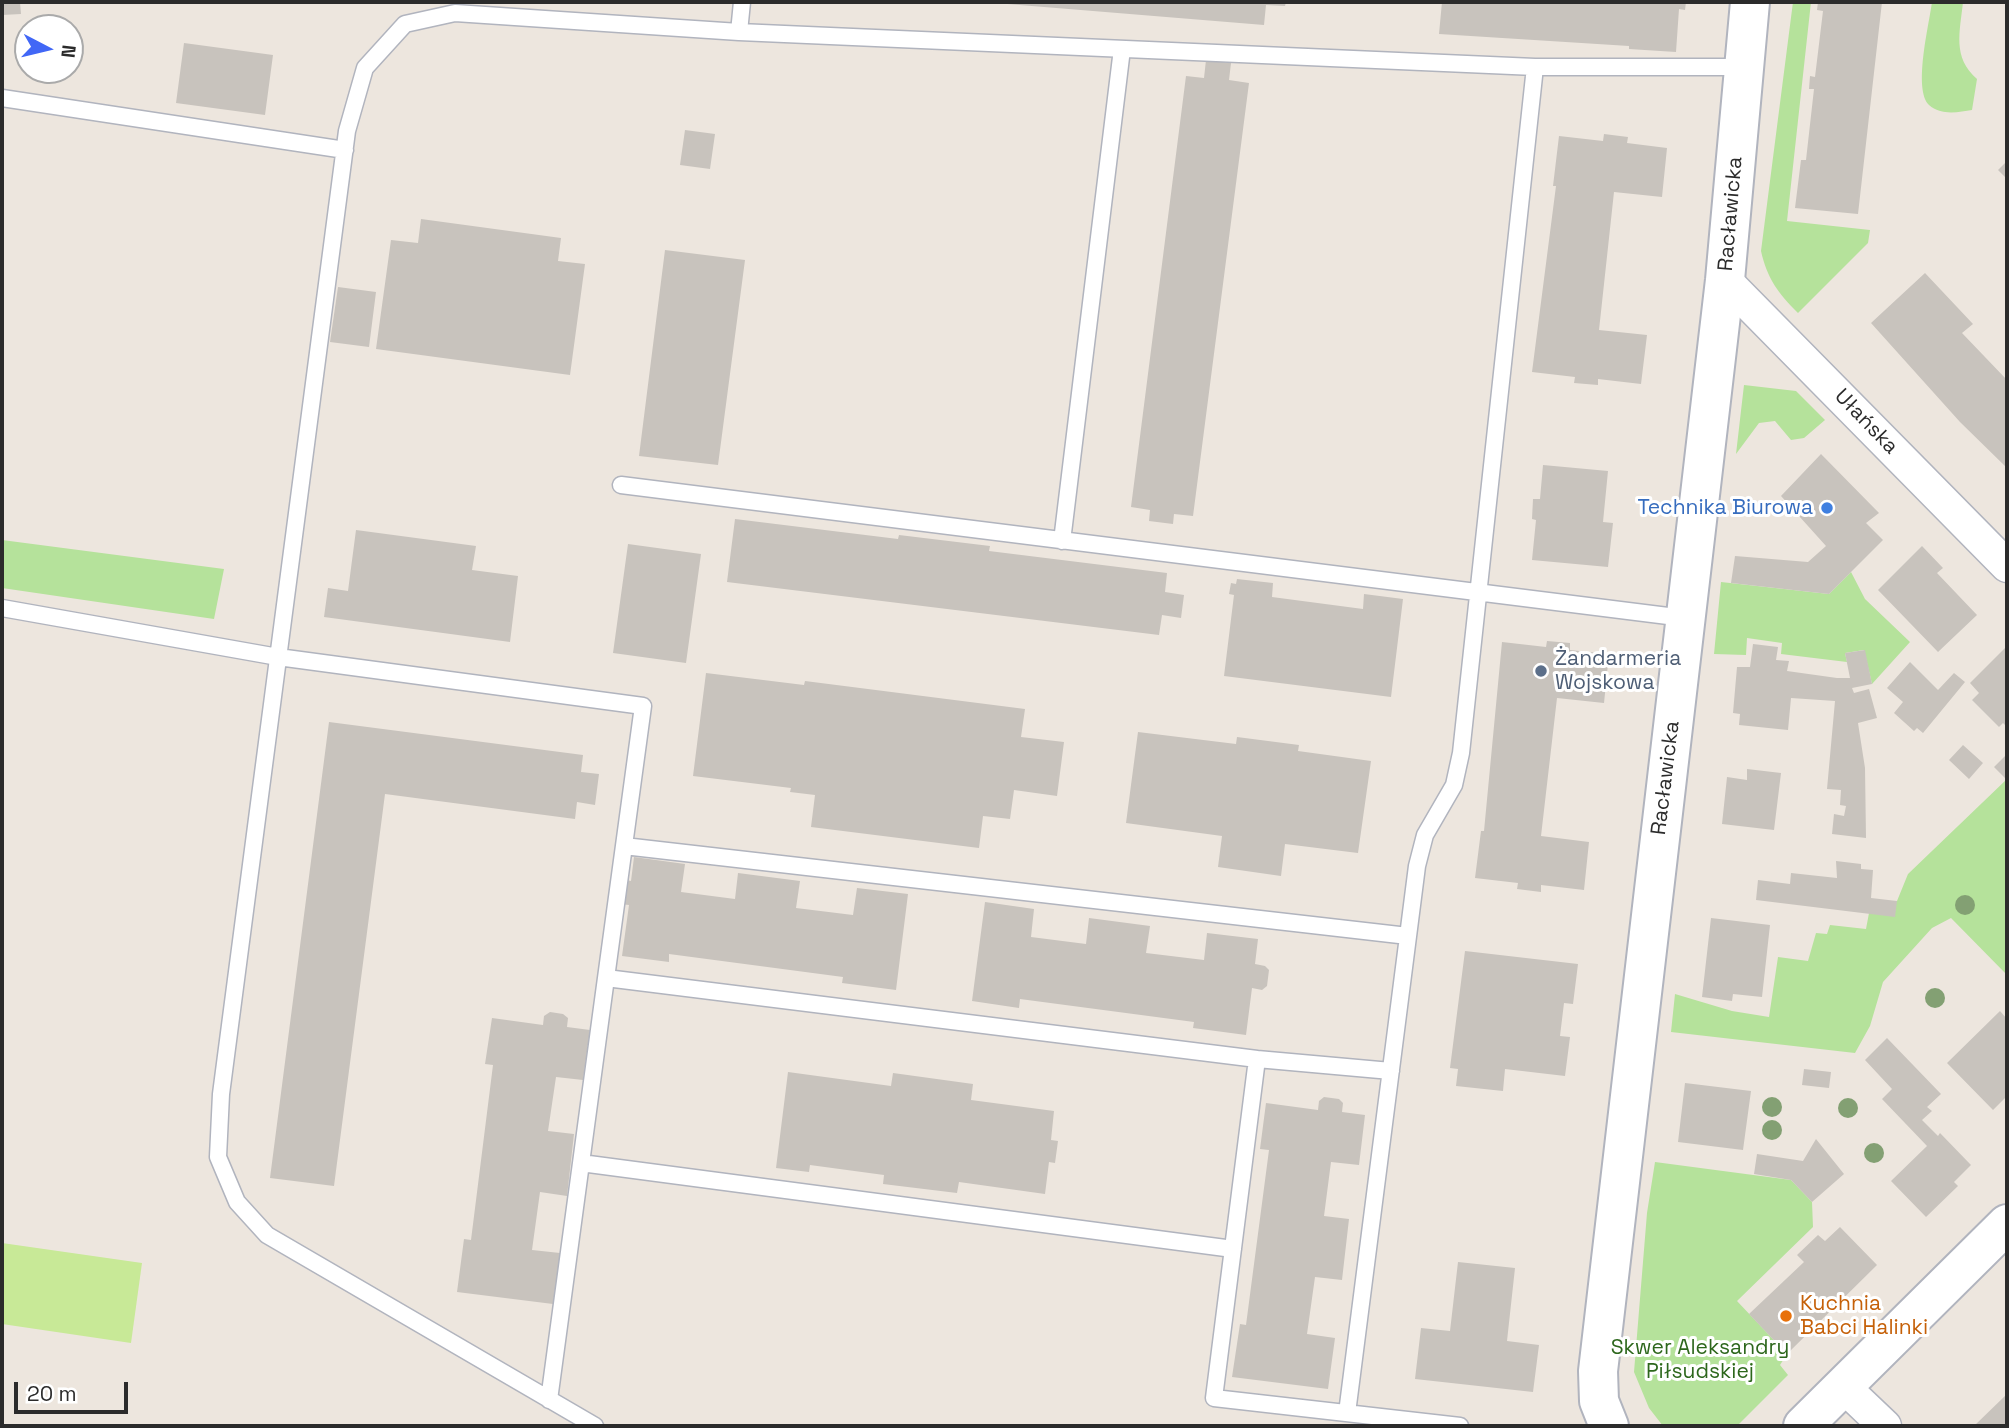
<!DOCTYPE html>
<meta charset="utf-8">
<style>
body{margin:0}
#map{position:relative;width:2009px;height:1428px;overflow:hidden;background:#ede6de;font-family:"Space Grotesk",sans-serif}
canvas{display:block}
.frame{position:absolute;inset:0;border:4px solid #2b2b2b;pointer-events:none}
.north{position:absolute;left:14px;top:14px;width:70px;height:70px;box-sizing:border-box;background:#fff;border:2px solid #aaa;border-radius:50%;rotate:97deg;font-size:19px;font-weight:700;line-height:28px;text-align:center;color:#2b2b2b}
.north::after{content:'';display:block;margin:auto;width:24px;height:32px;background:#4167f6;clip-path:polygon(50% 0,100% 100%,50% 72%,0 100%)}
.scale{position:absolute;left:14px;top:1382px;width:114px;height:32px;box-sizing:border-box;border:4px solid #2b2b2b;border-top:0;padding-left:9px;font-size:21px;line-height:24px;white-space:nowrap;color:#2b2b2b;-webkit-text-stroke:5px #fff;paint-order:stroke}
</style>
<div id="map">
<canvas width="2009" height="1428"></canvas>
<div class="frame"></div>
<div class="north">N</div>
<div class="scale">20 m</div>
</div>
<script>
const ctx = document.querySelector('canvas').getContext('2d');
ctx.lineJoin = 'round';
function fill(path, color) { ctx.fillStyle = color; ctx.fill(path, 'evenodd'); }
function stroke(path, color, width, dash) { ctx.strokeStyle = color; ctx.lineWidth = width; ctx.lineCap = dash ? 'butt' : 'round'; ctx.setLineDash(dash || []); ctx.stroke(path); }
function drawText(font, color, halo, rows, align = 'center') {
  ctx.font = font + ' "Space Grotesk",sans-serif'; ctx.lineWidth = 6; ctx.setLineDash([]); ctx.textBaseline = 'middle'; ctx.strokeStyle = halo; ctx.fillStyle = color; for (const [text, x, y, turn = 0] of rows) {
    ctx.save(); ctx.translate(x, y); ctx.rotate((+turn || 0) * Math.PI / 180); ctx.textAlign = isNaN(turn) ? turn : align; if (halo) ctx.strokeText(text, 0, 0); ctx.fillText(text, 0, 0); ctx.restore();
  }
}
fill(new Path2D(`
 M 1793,2 L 1811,2 L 1787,221 L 1870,230 L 1868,243 L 1798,313 C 1778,293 1767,278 1761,251 Z
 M 1932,2 L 1963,2 C 1960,32 1952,57 1977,79 L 1972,110 C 1959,112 1941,116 1929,105 C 1913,89 1929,25 1932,2 Z
 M 1744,385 L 1796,391 L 1825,420 L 1804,438 L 1791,440 L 1775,421 L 1759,423 L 1736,454 Z
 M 2,540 L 224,569 L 214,619 L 2,588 Z
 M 1851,572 L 1865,599 L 1910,642 L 1872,684 L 1864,650 L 1845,653 L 1847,662 L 1781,654 L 1782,643 L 1747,638 L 1746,655 L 1714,654 L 1721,582 L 1829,594 Z
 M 2007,779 L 2007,975 L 1951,918 L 1932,928 L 1883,982 L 1870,1026 L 1855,1053 L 1671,1032 L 1675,994 L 1732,1011 L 1769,1017 L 1778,957 L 1808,961 L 1816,933 L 1827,934 L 1830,925 L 1866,929 L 1869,913 L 1897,901 L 1908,874 Z
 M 1655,1162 L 1791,1180 L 1812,1202 L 1813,1227 L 1737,1301 L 1787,1354 L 1780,1365 L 1788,1375 L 1737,1426 L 1663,1426 L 1649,1408 L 1634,1372 L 1647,1213 Z`), '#b5e29b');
fill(new Path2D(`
 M 2,1243 L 142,1263 L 131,1343 L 2,1324 Z`), '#c8e997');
fill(new Path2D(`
 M 2,2 L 20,2 L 21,14 L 2,15 Z
 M 983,2 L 1286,2 L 1285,6 L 1266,5 L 1264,25 Z
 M 1442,2 L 1686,2 L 1685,10 L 1679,9 L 1676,52 L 1629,49 L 1629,46 L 1439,34 Z
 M 1818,2 L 1882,2 L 1858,214 L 1795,208 L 1801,160 L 1806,160 L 1814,89 L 1809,89 L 1810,76 L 1815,77 L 1823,11 L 1817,10 Z
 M 184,43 L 273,55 L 265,115 L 176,103 Z
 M 1206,60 L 1231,63 L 1229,80 L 1249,83 L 1193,516 L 1174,514 L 1173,524 L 1149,521 L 1150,510 L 1131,507 L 1186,76 L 1204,78 Z
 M 685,130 L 715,134 L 710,169 L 680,165 Z
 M 1604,134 L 1628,137 L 1627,143 L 1667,148 L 1662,197 L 1614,192 L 1599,330 L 1647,335 L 1641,384 L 1598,379 L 1598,385 L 1574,383 L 1575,377 L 1532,372 L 1556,186 L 1553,186 L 1559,136 L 1603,141 Z
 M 2007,161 L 2007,179 L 1998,170 Z
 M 421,219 L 561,238 L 558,261 L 585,264 L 570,375 L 376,349 L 391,240 L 418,243 Z
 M 665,250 L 745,260 L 718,465 L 639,456 Z
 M 1925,273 L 1973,324 L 1962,333 L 2007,380 L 2007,468 L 1960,422 L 1871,323 Z
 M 338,287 L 376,292 L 369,347 L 330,342 Z
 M 1821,454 L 1879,513 L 1866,523 L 1883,540 L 1829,594 L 1731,583 L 1735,556 L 1808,562 L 1826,546 L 1781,496 Z
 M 1543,465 L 1608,471 L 1603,522 L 1613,523 L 1608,567 L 1532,560 L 1536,520 L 1532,519 L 1533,499 L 1540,499 Z
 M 735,519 L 898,539 L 899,535 L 990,546 L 989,551 L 1167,573 L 1165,592 L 1184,595 L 1181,618 L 1162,615 L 1159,635 L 727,582 Z
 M 356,530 L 476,546 L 472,570 L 518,576 L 510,642 L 324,617 L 328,588 L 348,591 Z
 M 628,544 L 701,554 L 686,663 L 613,653 Z
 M 1922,546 L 1943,568 L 1937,573 L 1977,615 L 1938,652 L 1878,590 Z
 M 1237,579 L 1273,583 L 1272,597 L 1363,609 L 1364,594 L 1403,599 L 1391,697 L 1224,676 L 1234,595 L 1229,594 L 1231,583 L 1236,584 Z
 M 1547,641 L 1570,643 L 1570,650 L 1609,654 L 1604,703 L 1557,698 L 1541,836 L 1589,842 L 1584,890 L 1541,885 L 1541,892 L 1517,889 L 1518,883 L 1475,878 L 1481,831 L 1484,831 L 1502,642 L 1546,647 Z
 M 1753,644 L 1778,647 L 1776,660 L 1789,661 L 1787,671 L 1837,678 L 1850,678 L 1845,653 L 1865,650 L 1872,684 L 1852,688 L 1854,693 L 1869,689 L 1877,718 L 1858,723 L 1865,768 L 1866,838 L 1832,834 L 1834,814 L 1844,816 L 1846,806 L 1840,805 L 1841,790 L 1827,789 L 1835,701 L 1791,698 L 1788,730 L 1739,725 L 1740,714 L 1733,713 L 1737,667 L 1750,667 Z
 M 2007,646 L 2007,727 L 2003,723 L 1999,727 L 1972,700 L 1979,693 L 1970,683 Z
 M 1910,662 L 1938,690 L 1954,673 L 1965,682 L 1923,733 L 1917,728 L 1914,731 L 1894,713 L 1903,702 L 1887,688 Z
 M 706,673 L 804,685 L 805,681 L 1025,709 L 1021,737 L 1064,742 L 1057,796 L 1014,790 L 1010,819 L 983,816 L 979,848 L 811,827 L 815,795 L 790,792 L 791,788 L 693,776 Z
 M 329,722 L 583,755 L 581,772 L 599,774 L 595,805 L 577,802 L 575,819 L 385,794 L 334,1186 L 270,1178 Z
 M 1138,732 L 1236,744 L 1237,737 L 1299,745 L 1298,751 L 1371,761 L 1358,853 L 1285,844 L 1281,876 L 1218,867 L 1222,836 L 1126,823 Z
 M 1963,745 L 1983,763 L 1969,779 L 1949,760 Z
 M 2007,754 L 2007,780 L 1994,767 Z
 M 1747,769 L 1781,773 L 1774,830 L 1722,824 L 1727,777 L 1747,780 Z
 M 634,857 L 685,864 L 681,892 L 735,899 L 738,873 L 800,881 L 796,908 L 853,915 L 857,888 L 908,894 L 896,990 L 842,983 L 843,977 L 669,954 L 669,962 L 622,956 L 629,905 L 620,904 L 622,879 L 631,881 Z
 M 1836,861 L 1861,864 L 1861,869 L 1873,870 L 1871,898 L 1897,901 L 1895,917 L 1756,900 L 1758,880 L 1790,884 L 1791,873 L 1837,878 Z
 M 985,902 L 1034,909 L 1031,937 L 1086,944 L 1089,918 L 1150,926 L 1146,953 L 1204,960 L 1207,933 L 1258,939 L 1255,964 L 1265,966 L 1269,970 L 1267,986 L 1262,990 L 1252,988 L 1246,1035 L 1193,1028 L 1194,1022 L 1020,999 L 1019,1008 L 972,1001 Z
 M 1711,918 L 1770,925 L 1762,997 L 1733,994 L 1732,1001 L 1702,997 Z
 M 1465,951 L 1578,964 L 1573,1004 L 1564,1003 L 1560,1036 L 1570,1037 L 1565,1076 L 1505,1069 L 1503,1091 L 1456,1086 L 1458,1069 L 1450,1068 Z
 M 2000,1011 L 2007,1019 L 2007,1096 L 1993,1110 L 1947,1063 Z
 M 550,1012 L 563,1014 L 568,1018 L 567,1027 L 590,1030 L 583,1080 L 556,1077 L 548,1131 L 574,1134 L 567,1196 L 540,1192 L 532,1250 L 560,1253 L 553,1304 L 457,1292 L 464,1239 L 471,1240 L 493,1065 L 485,1064 L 492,1018 L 543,1025 L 544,1016 Z
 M 1887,1038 L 1941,1094 L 1927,1107 L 1932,1111 L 1922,1120 L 1938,1136 L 1940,1133 L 1971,1165 L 1954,1182 L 1958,1186 L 1926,1217 L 1891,1181 L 1927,1146 L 1882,1099 L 1892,1089 L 1865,1060 Z
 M 1804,1069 L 1831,1072 L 1829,1088 L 1802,1085 Z
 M 788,1072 L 891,1086 L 893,1073 L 973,1084 L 971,1100 L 1054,1111 L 1051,1140 L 1058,1141 L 1055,1163 L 1049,1162 L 1045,1194 L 959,1182 L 957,1193 L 883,1184 L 884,1175 L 810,1165 L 809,1172 L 776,1168 Z
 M 1685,1083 L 1751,1091 L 1743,1150 L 1678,1142 Z
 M 1324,1097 L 1339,1099 L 1343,1103 L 1342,1112 L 1365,1115 L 1359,1165 L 1331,1162 L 1324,1216 L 1349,1219 L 1342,1280 L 1315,1277 L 1307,1334 L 1335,1338 L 1328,1389 L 1232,1377 L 1240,1324 L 1246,1325 L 1269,1150 L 1260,1149 L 1266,1103 L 1318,1110 L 1319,1101 Z
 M 1816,1139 L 1844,1174 L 1812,1202 L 1791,1180 L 1754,1174 L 1757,1154 L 1803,1161 Z
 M 1840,1227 L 1877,1265 L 1787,1354 L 1749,1314 L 1804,1262 L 1797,1255 L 1818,1235 L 1825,1241 Z
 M 1458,1262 L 1515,1268 L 1507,1341 L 1539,1345 L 1533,1392 L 1415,1379 L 1421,1328 L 1450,1331 Z
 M 2007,1394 L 2007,1426 L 1974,1426 Z`), '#c8c3bd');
const lane = new Path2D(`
 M 739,32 L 1535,67 L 1744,67
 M 2,98 L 345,150
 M 621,485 L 1684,618
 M 1062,541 L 1122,49
 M 2,608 L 278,657 L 643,706 L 606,978
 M 624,846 L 1408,936
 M 1257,1059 L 1214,1398 L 1460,1426
 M 581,1163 L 1233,1249
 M 549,1400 L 606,978 L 1257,1059 L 1391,1071
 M 1347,1413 L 1417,866 L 1425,835 L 1454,785 L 1461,753 L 1535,67
 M 595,1426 L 267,1235 L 237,1202 L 218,1157 L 221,1094 L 347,131 L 365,68 L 405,24 L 455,13 L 739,32 L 742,2`);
const street = new Path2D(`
 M 1725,280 L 2007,566
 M 1844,1387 L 1885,1426`);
const secondary = new Path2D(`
 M 1609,1426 L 1599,1401 L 1598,1371 L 1725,280 L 1750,2
 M 1803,1426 L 2007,1224`);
stroke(lane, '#b1b4be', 19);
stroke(street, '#b1b4be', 35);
stroke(secondary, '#b1b4be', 42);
stroke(lane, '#fff', 16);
stroke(street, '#fff', 32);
stroke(secondary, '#fff', 38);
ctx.fillStyle = '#83a073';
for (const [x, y] of [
 [1965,905],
 [1935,998],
 [1772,1107],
 [1848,1108],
 [1772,1130],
 [1874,1153]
]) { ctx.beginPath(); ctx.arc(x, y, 10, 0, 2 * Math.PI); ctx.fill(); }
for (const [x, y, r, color] of [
 [1827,508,7,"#3f7fe0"],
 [1541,671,7,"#5c6f8a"],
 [1786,1316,7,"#e8710a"]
]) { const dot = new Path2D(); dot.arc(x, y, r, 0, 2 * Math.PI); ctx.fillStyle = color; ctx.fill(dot); stroke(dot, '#fff', 2.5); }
drawText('21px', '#2b2b2b', '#fff', [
 ["Racławicka",1731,214,-85],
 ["Ułańska",1866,422,46],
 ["Racławicka",1666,778,-83]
]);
drawText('21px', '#366cbe', '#fff', [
 ["Technika Biurowa",1813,508]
], 'right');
drawText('21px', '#4e5e75', '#fff', [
 ["Żandarmeria",1555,659],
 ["Wojskowa",1555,683]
], 'left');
drawText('21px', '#c56008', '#fff', [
 ["Kuchnia",1800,1304],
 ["Babci Halinki",1800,1328]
], 'left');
drawText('21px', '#2d671c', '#fff', [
 ["Skwer Aleksandry",1700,1348],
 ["Piłsudskiej",1700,1372]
]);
</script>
